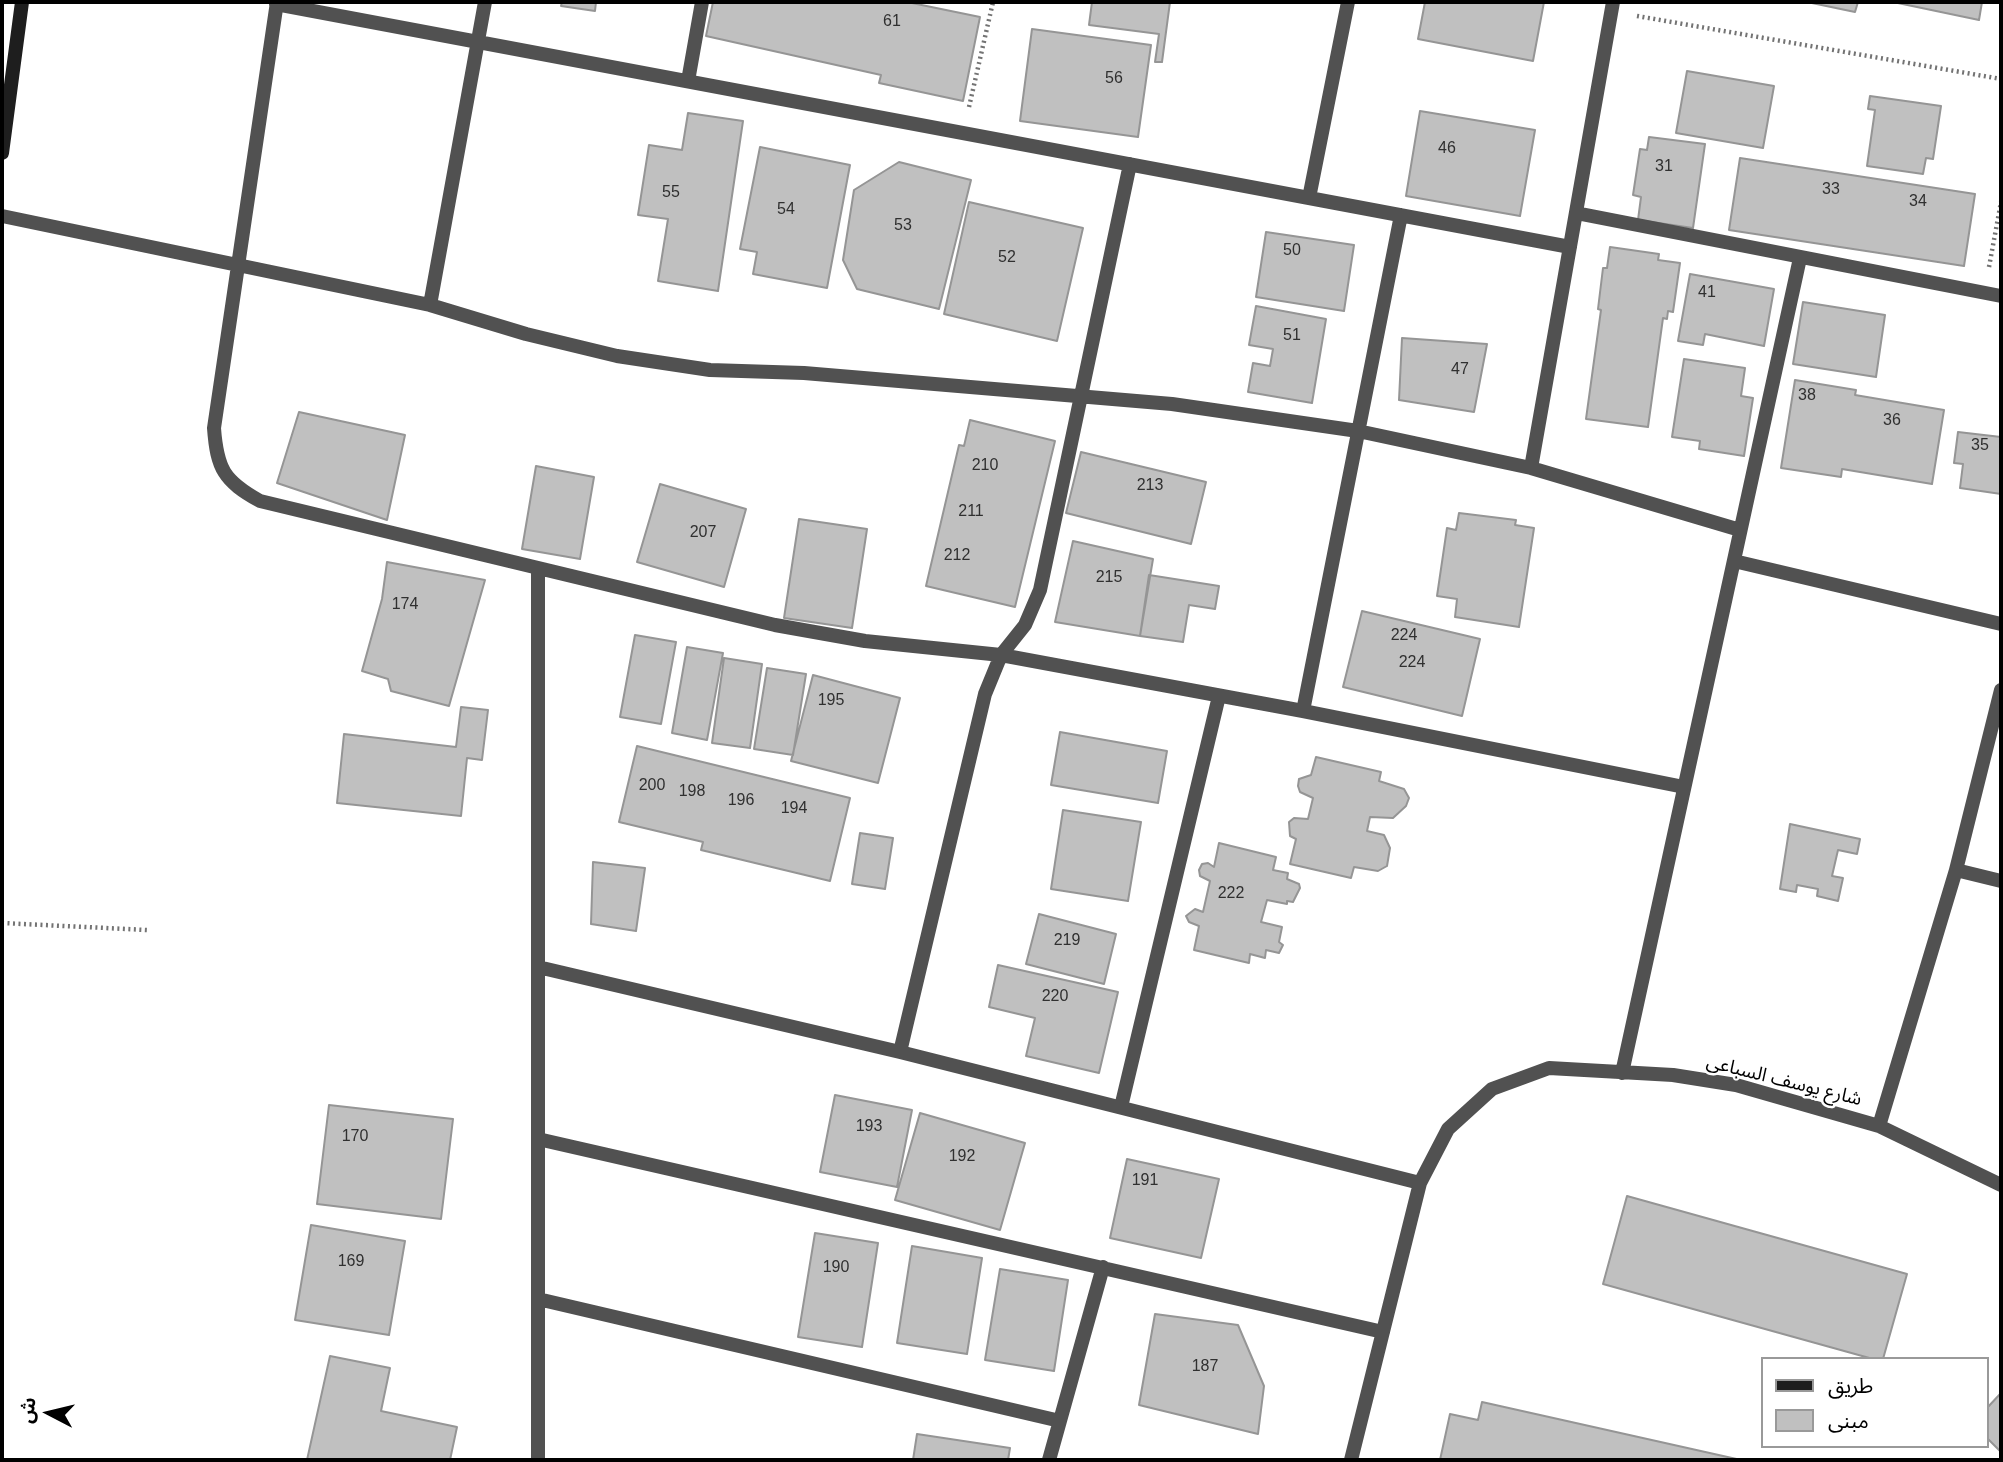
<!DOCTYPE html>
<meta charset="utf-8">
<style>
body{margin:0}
#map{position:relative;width:2003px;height:1462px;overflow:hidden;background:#fff;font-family:Arial,"Noto Sans Arabic",sans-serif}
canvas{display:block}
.frame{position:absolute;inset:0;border:4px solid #000;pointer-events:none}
.legend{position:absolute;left:1761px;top:1357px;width:228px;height:91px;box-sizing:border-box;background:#fff;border:2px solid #999;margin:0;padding:9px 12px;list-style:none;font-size:21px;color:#000}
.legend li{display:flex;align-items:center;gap:14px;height:35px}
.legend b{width:35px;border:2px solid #999}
.north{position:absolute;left:14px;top:1378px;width:70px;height:70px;-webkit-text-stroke:5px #fff;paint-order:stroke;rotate:277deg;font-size:19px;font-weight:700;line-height:28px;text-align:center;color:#000}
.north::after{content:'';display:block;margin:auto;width:24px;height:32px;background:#000;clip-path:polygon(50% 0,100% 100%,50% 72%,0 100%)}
</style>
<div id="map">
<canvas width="2003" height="1462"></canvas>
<div class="frame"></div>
<ul class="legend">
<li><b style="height:9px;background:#1e1e1e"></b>طريق</li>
<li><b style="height:19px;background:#c0c0c0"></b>مبنى</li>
</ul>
<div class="north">ش</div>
</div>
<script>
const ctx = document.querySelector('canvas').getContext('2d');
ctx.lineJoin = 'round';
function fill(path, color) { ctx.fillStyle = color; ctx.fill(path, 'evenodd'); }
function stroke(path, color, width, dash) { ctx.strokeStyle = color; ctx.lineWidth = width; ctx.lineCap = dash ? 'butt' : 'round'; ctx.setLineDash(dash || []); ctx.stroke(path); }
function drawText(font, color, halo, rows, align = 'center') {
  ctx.font = font + ' Arial,"Noto Sans Arabic",sans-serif'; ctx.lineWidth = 5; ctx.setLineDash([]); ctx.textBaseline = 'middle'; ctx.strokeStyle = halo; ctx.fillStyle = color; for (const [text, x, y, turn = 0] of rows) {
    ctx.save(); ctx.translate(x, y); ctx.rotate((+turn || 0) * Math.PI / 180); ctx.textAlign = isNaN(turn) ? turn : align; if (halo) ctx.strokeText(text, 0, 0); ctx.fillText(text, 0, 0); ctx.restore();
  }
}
const building = new Path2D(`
 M 562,2 L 596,2 L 595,11 L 561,6 Z
 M 713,2 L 907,2 L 980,17 L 963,101 L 879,83 L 881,75 L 706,36 Z
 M 1092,2 L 1170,2 L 1162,62 L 1155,62 L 1159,34 L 1089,25 Z
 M 1425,2 L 1544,2 L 1533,61 L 1418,39 Z
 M 1807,2 L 1858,2 L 1855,12 Z
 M 1893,2 L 1982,2 L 1979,20 Z
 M 1032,29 L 1151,45 L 1138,137 L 1020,121 Z
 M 1687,71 L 1774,86 L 1763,148 L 1676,133 Z
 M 1870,96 L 1941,106 L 1933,159 L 1926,158 L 1923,174 L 1867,166 L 1875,110 L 1868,109 Z
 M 1420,111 L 1535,130 L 1520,216 L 1406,196 Z
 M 688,113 L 743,121 L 718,291 L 658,281 L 668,219 L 638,215 L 649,145 L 682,150 Z
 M 1649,137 L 1705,144 L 1693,228 L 1638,220 L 1641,197 L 1633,195 L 1640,149 L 1647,150 Z
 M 760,147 L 850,165 L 827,288 L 753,274 L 757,252 L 740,249 Z
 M 1740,158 L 1975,194 L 1964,266 L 1729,230 Z
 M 899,162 L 971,180 L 939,309 L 857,289 L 843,260 L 854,190 Z
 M 969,202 L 1083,228 L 1057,341 L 944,314 Z
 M 1266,232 L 1354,245 L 1344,311 L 1256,297 Z
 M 1610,247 L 1659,254 L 1658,260 L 1680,263 L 1673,312 L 1668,311 L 1667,319 L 1663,318 L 1648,427 L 1586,419 L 1601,310 L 1598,309 L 1603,268 L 1607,268 Z
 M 1690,274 L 1774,289 L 1764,346 L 1705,334 L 1703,345 L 1678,341 Z
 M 1803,302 L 1885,315 L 1876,377 L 1793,364 Z
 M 1256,306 L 1326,319 L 1312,403 L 1248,392 L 1253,363 L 1270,366 L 1273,349 L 1249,345 Z
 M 1402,338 L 1487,344 L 1474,412 L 1399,400 Z
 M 1684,359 L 1745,368 L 1741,396 L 1753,398 L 1744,456 L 1699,449 L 1700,441 L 1672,437 Z
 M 1795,380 L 1856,390 L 1855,395 L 1944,410 L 1932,484 L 1842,469 L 1841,477 L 1781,468 Z
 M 299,412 L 405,435 L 387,520 L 277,483 Z
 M 970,420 L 1055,441 L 1015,607 L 926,586 L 959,445 L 964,446 Z
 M 1958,432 L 2001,437 L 2001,494 L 1960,488 L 1963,464 L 1954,463 Z
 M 1081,452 L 1206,482 L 1191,544 L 1066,513 Z
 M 536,466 L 594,477 L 580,559 L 522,549 Z
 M 660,484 L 746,509 L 724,587 L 637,562 Z
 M 1459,513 L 1516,520 L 1515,525 L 1534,528 L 1519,627 L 1455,617 L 1457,599 L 1437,596 L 1447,528 L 1456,530 Z
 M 799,519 L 867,529 L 852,628 L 784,618 Z
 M 1073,541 L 1153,559 L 1140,636 L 1055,622 Z
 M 387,562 L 485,580 L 449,706 L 391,691 L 388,679 L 362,671 L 382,599 Z
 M 1149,575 L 1219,586 L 1215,609 L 1189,605 L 1183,642 L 1140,636 Z
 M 1362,611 L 1480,639 L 1462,716 L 1343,687 Z
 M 635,635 L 676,642 L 661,724 L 620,717 Z
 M 687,647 L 723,653 L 707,740 L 672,733 Z
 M 724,658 L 762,664 L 750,748 L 712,743 Z
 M 767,668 L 806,674 L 793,755 L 754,749 Z
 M 813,675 L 900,698 L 878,783 L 791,761 Z
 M 461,707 L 488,710 L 482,760 L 467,758 L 461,816 L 337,803 L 344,734 L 456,747 Z
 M 1060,732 L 1167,751 L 1158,803 L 1051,785 Z
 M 637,746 L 850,798 L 830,881 L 701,850 L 703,842 L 619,822 Z
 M 1316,757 L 1381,772 L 1379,781 L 1404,789 L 1409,798 L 1406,806 L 1393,818 L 1370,817 L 1367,831 L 1384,835 L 1390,848 L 1387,866 L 1378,871 L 1354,867 L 1351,878 L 1290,864 L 1296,839 L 1290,836 L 1289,822 L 1294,818 L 1308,819 L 1313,798 L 1300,792 L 1298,786 L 1299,779 L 1311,775 Z
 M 1063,810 L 1141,822 L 1128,901 L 1051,889 Z
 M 1790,824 L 1860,839 L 1857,854 L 1838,850 L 1832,876 L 1843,878 L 1838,901 L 1817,896 L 1818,889 L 1797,885 L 1796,892 L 1780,889 Z
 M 860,833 L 893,838 L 885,889 L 852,884 Z
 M 1219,843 L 1276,857 L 1273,870 L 1288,873 L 1287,879 L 1299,884 L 1300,888 L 1293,902 L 1287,901 L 1287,904 L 1267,900 L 1261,922 L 1282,927 L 1279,942 L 1283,945 L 1279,953 L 1266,950 L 1265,958 L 1250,954 L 1249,963 L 1194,950 L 1199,926 L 1189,922 L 1186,916 L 1195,909 L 1203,912 L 1210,881 L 1200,876 L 1199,870 L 1202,864 L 1208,863 L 1214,867 Z
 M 593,862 L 645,868 L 636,931 L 591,924 Z
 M 1039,914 L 1116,934 L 1104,984 L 1026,964 Z
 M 998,965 L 1118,992 L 1099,1073 L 1026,1056 L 1035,1018 L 989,1007 Z
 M 835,1095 L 912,1110 L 897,1187 L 820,1172 Z
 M 329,1105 L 453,1119 L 441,1219 L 317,1204 Z
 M 920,1113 L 1025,1143 L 1000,1230 L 895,1200 Z
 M 1127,1159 L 1219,1179 L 1201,1258 L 1110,1238 Z
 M 1627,1196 L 1907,1274 L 1883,1359 L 1873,1359 L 1603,1284 Z
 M 311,1225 L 405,1241 L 389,1335 L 295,1320 Z
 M 815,1233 L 878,1243 L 862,1347 L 798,1337 Z
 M 912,1246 L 982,1258 L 967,1354 L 897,1343 Z
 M 1000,1269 L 1068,1280 L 1054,1371 L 985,1360 Z
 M 1155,1314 L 1238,1325 L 1264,1386 L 1258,1434 L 1139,1405 Z
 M 330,1356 L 390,1368 L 381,1411 L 457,1427 L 450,1460 L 307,1460 Z
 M 2001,1393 L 2001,1452 L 1987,1438 L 1987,1408 Z
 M 1482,1402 L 1741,1460 L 1440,1460 L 1450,1414 L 1478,1420 Z
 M 917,1434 L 1010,1448 L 1008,1460 L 913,1460 Z`);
fill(building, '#c0c0c0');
stroke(building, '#959595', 2);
stroke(new Path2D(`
 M 1637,16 L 2001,79
 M 969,107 L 993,2
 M 1989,267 L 2001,202
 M 2,923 L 147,930`), '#737373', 4.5, [2, 3.5]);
stroke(new Path2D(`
 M 277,2 L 214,428 C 217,469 224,481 260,501 L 775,625 L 865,641 L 1001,655 L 1303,711 L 1684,787
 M 276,4 L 1570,247
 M 688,81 L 702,2
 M 1309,198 L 1348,2
 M 1576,213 L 2001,296
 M 2,216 L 430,305 L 526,334 L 617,356 L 710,370 L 804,373 L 1172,404 L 1358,431 L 1531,468 L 1740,530
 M 430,305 L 485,2
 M 1531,468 L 1613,2
 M 1734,561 L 2001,624
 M 1303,711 L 1401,215
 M 1956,870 L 2001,881
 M 538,967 L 900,1052 L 1420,1183
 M 900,1052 L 985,694 L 1001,655 L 1025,625 L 1040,590 L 1130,164
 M 1622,1073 L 1800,258
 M 1121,1107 L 1219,696
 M 1879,1126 L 1956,870 L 2001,690
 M 538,1139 L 1383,1332
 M 538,1299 L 1060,1421
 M 538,1460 L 538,569
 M 1049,1460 L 1103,1267
 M 1351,1460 L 1420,1183 L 1448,1129 L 1492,1089 L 1549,1068 L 1673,1075 L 1736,1085 L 1879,1126 L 2001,1185`), '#515151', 14);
stroke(new Path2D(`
 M 2,153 L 22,2`), '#1e1e1e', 14);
drawText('16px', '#303030', null, [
 ["61",892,22],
 ["56",1114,79],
 ["46",1447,149],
 ["31",1664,167],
 ["33",1831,190],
 ["55",671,193],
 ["34",1918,202],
 ["54",786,210],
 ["53",903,226],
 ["50",1292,251],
 ["52",1007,258],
 ["41",1707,293],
 ["51",1292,336],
 ["47",1460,370],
 ["38",1807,396],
 ["36",1892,421],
 ["35",1980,446],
 ["210",985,466],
 ["213",1150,486],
 ["211",971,512],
 ["207",703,533],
 ["212",957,556],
 ["215",1109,578],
 ["174",405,605],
 ["224",1404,636],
 ["224",1412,663],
 ["195",831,701],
 ["200",652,786],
 ["198",692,792],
 ["196",741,801],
 ["194",794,809],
 ["222",1231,894],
 ["219",1067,941],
 ["220",1055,997],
 ["193",869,1127],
 ["170",355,1137],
 ["192",962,1157],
 ["191",1145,1181],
 ["169",351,1262],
 ["190",836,1268],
 ["187",1205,1367]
]);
drawText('19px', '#000', '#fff', [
 ["شارع يوسف السباعى",1784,1081,14]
]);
</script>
